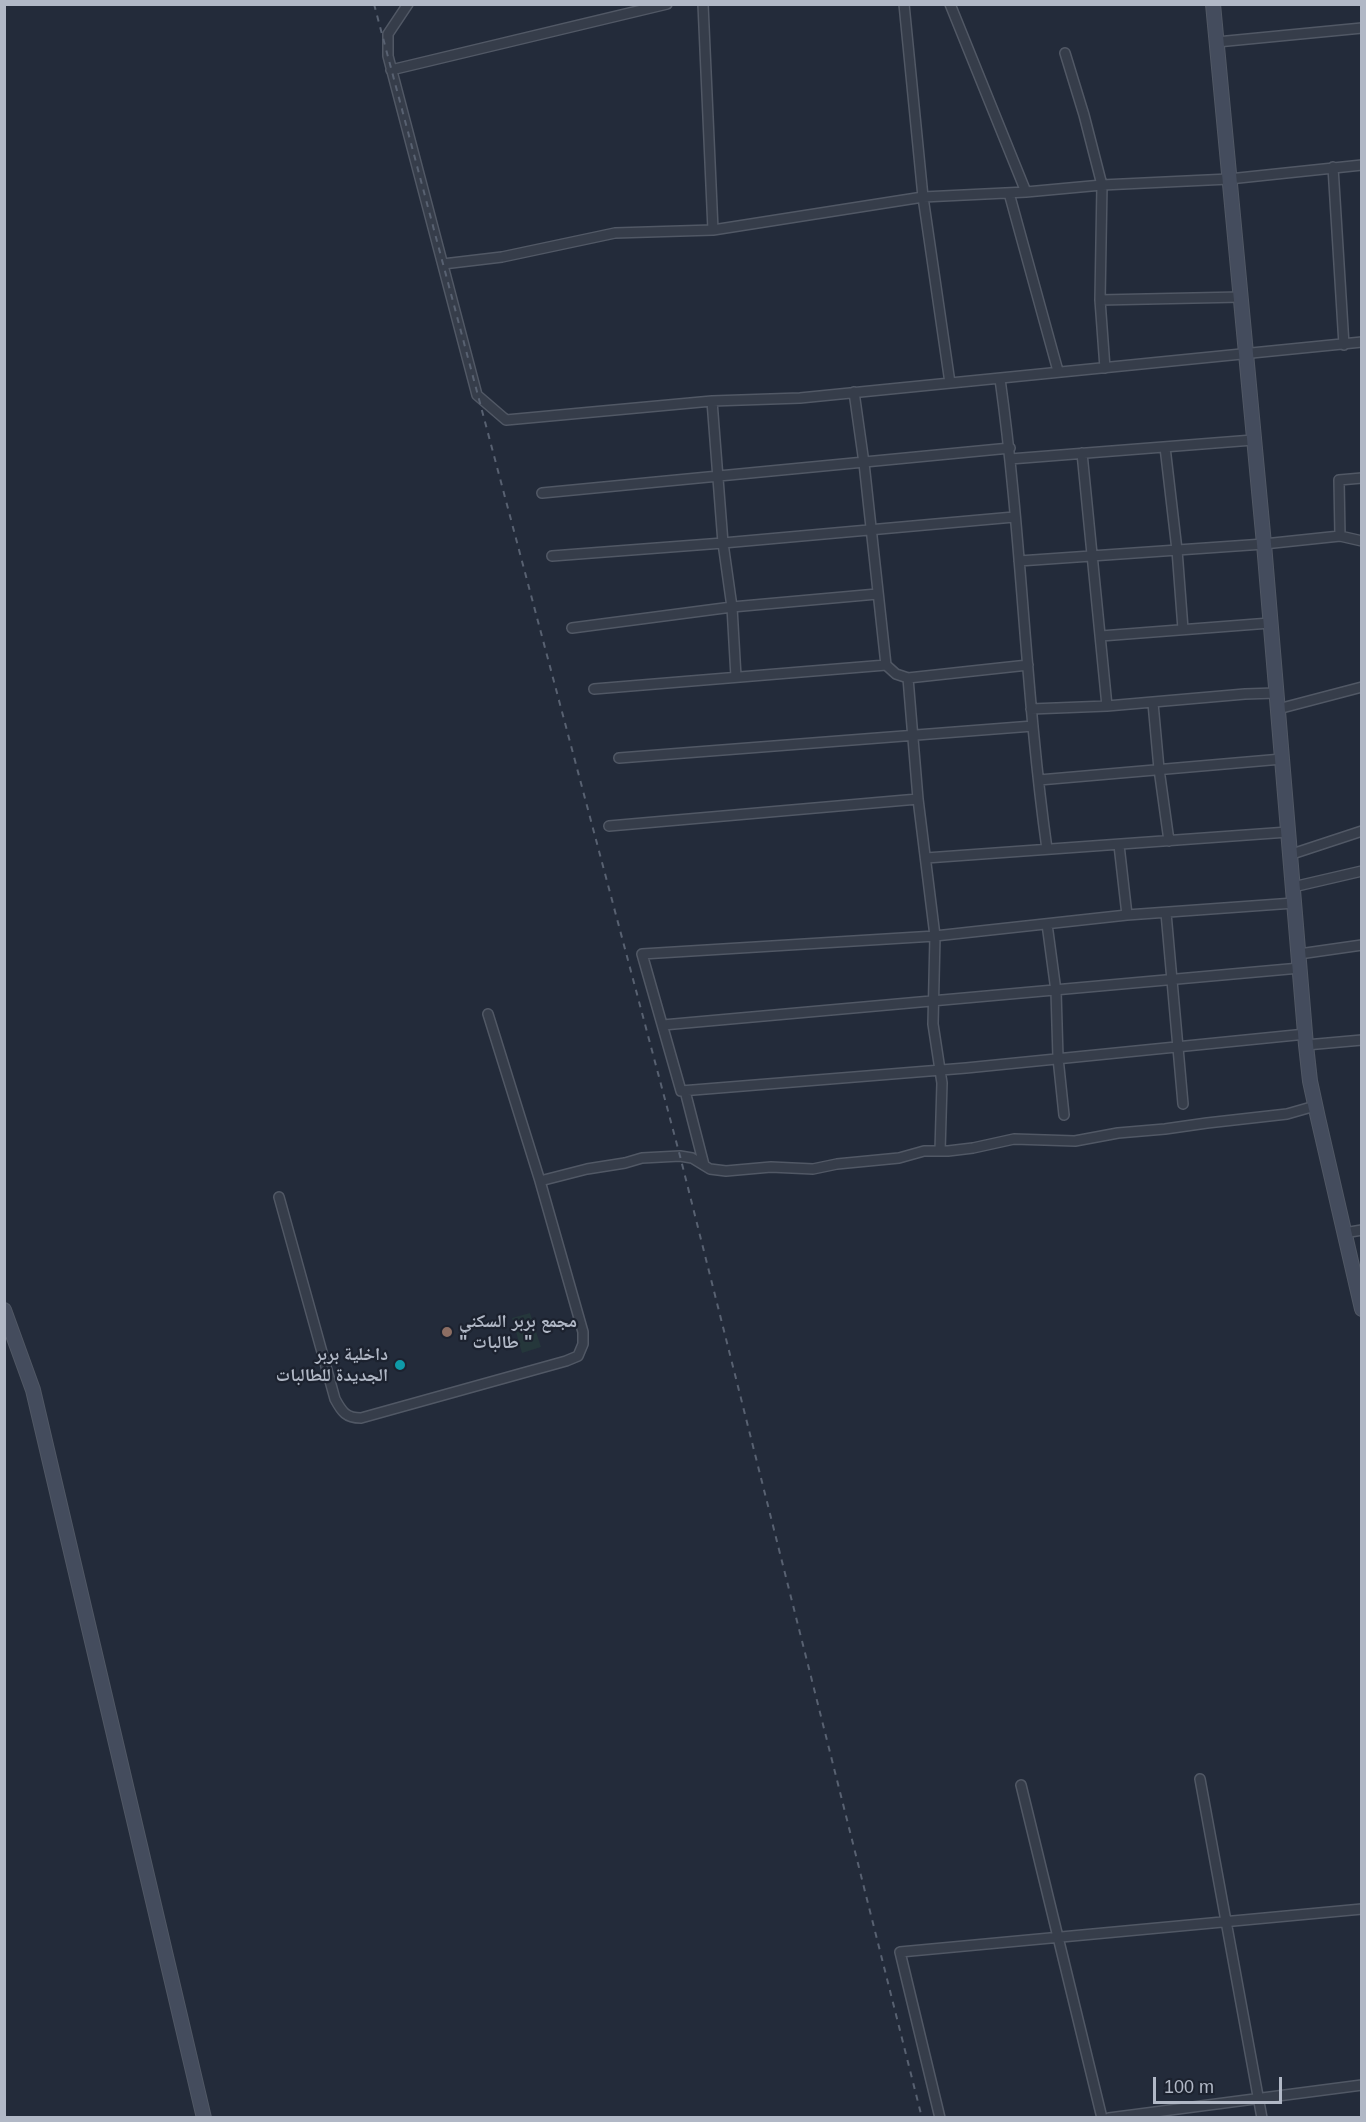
<!DOCTYPE html>
<meta charset="utf-8">
<style>
body{margin:0}
#map{position:relative;width:1366px;height:2122px;overflow:hidden;background:#232b3a;font-family:Arial,sans-serif}
canvas{display:block}
.frame{position:absolute;inset:0;border:6px solid #b1b8c6;pointer-events:none}
.scale{position:absolute;left:1153px;top:2077px;width:129px;height:27px;box-sizing:border-box;border:3px solid #b1b8c6;border-top:0;padding-left:8px;font-size:18px;line-height:21px;white-space:nowrap;color:#b1b8c6;-webkit-text-stroke:4px #1c222f;paint-order:stroke}
</style>
<div id="map">
<canvas width="1366" height="2122"></canvas>
<div class="frame"></div>
<div class="scale">100 m</div>
</div>
<script>
const ctx = document.querySelector('canvas').getContext('2d');
ctx.lineJoin = 'round';
function fill(path, color) { ctx.fillStyle = color; ctx.fill(path, 'evenodd'); }
function stroke(path, color, width, dash) { ctx.strokeStyle = color; ctx.lineWidth = width; ctx.lineCap = dash ? 'butt' : 'round'; ctx.setLineDash(dash || []); ctx.stroke(path); }
function drawText(font, color, halo, rows, align = 'center') {
  ctx.font = font + ' Arial,"Noto Naskh Arabic",sans-serif'; ctx.lineWidth = 4.5; ctx.setLineDash([]); ctx.textBaseline = 'middle'; ctx.strokeStyle = halo; ctx.fillStyle = color; for (const [text, x, y, turn = 0] of rows) {
    ctx.save(); ctx.translate(x, y); ctx.rotate((+turn || 0) * Math.PI / 180); ctx.textAlign = isNaN(turn) ? turn : align; if (halo) ctx.strokeText(text, 0, 0); ctx.fillText(text, 0, 0); ctx.restore();
  }
}
fill(new Path2D(`
 M 530,1313 L 541,1347 L 522,1353 L 512,1318 Z`), '#25373b');
const street = new Path2D(`
 M 408,4 L 388,34 L 388,56 L 477,395 L 506,420 L 712,401 L 800,398 L 1362,342
 M 703,4 L 713,230 L 923,197 L 1026,192 L 1102,185 L 1229,179 L 1362,165
 M 904,4 L 923,197 L 950,383
 M 950,4 L 1026,192
 M 1217,42 L 1362,28
 M 1065,53 L 1084,115 L 1102,185 L 1100,300 L 1105,368
 M 391,70 L 667,4
 M 1333,167 L 1344,345
 M 1009,193 L 1058,371
 M 443,264 L 502,257 L 615,233 L 713,230
 M 1100,300 L 1241,297
 M 1000,379 C 1022,535 1025,693 1047,849
 M 854,392 L 864,463 L 886,665 L 896,674 L 908,678 L 1028,665
 M 712,401 L 723,543 L 732,607 L 736,677
 M 1165,447 L 1177,550 L 1183,629
 M 1082,453 L 1107,706
 M 1010,459 L 1253,440
 M 542,493 C 698,477 854,464 1010,448
 M 1340,536 L 1339,480 L 1362,478
 M 552,556 L 723,543 L 1014,517
 M 1019,561 L 1264,544 L 1340,536 L 1362,541
 M 572,628 L 732,607 L 877,594
 M 1101,636 L 1270,623
 M 908,678 L 918,799 L 935,936 L 933,1024 L 942,1083 L 940,1151
 M 594,689 L 886,665
 M 1153,703 L 1159,769 L 1169,841
 M 1031,709 L 1107,706 L 1245,694 L 1276,693
 M 1278,709 L 1362,687
 M 619,758 L 1033,726
 M 1039,780 L 1282,759
 M 609,826 L 918,799
 M 1119,845 L 1127,915
 M 1289,855 L 1362,831
 M 926,858 L 1288,832
 M 1293,887 L 1362,871
 M 1294,903 L 1127,915 L 935,936 L 642,954 L 681,1091 L 966,1068 L 1306,1034
 M 1166,913 L 1183,1104
 M 1047,924 L 1056,991 L 1058,1058 L 1064,1115
 M 1299,954 L 1362,945
 M 663,1025 L 1300,968
 M 1306,1045 L 1362,1040
 M 685,1091 L 704,1165
 M 540,1181 L 587,1169 L 625,1163 L 642,1158 L 680,1156 L 692,1158 L 710,1169 L 726,1171 L 771,1167 L 813,1169 L 837,1164 L 899,1158 L 924,1151 L 948,1151 L 973,1148 L 1014,1139 L 1075,1141 L 1118,1133 L 1165,1129 L 1207,1123 L 1287,1114 L 1315,1106
 M 279,1197 L 335,1399 C 342,1412 346,1418 361,1418 L 566,1361 L 578,1356 L 583,1344 L 583,1332 L 540,1181 L 488,1014
 M 1344,1233 L 1362,1230
 M 1200,1779 L 1262,2118
 M 1021,1785 L 1102,2118
 M 940,2118 L 900,1952 L 1362,1909
 M 1109,2118 L 1362,2085`);
const secondary = new Path2D(`
 M 1213,4 L 1264,544 L 1306,1045 L 1310,1081 L 1318,1118 L 1362,1309
 M 4,1310 L 33,1390 L 204,2118`);
stroke(street, '#515865', 12);
stroke(secondary, '#515865', 16);
stroke(street, '#363d4a', 9);
stroke(secondary, '#444c5d', 14);
stroke(new Path2D(`
 M 374,4 L 680,1156 L 922,2118`), '#586171', 2, [6, 6]);
for (const [x, y, r, color] of [
 [447,1332,6,"#8d6e63"],
 [400,1365,6,"#0f9aa8"]
]) { const dot = new Path2D(); dot.arc(x, y, r, 0, 2 * Math.PI); ctx.fillStyle = color; ctx.fill(dot); stroke(dot, '#1c222f', 2); }
drawText('bold 18px', '#b1b8c6', '#1c222f', [
 ["مجمع بربر السكني",459,1322],
 ["\" طالبات \"",459,1343],
 ["داخلية بربر",388,1355,"right"],
 ["الجديدة للطالبات",388,1376,"right"]
], 'left');
</script>
